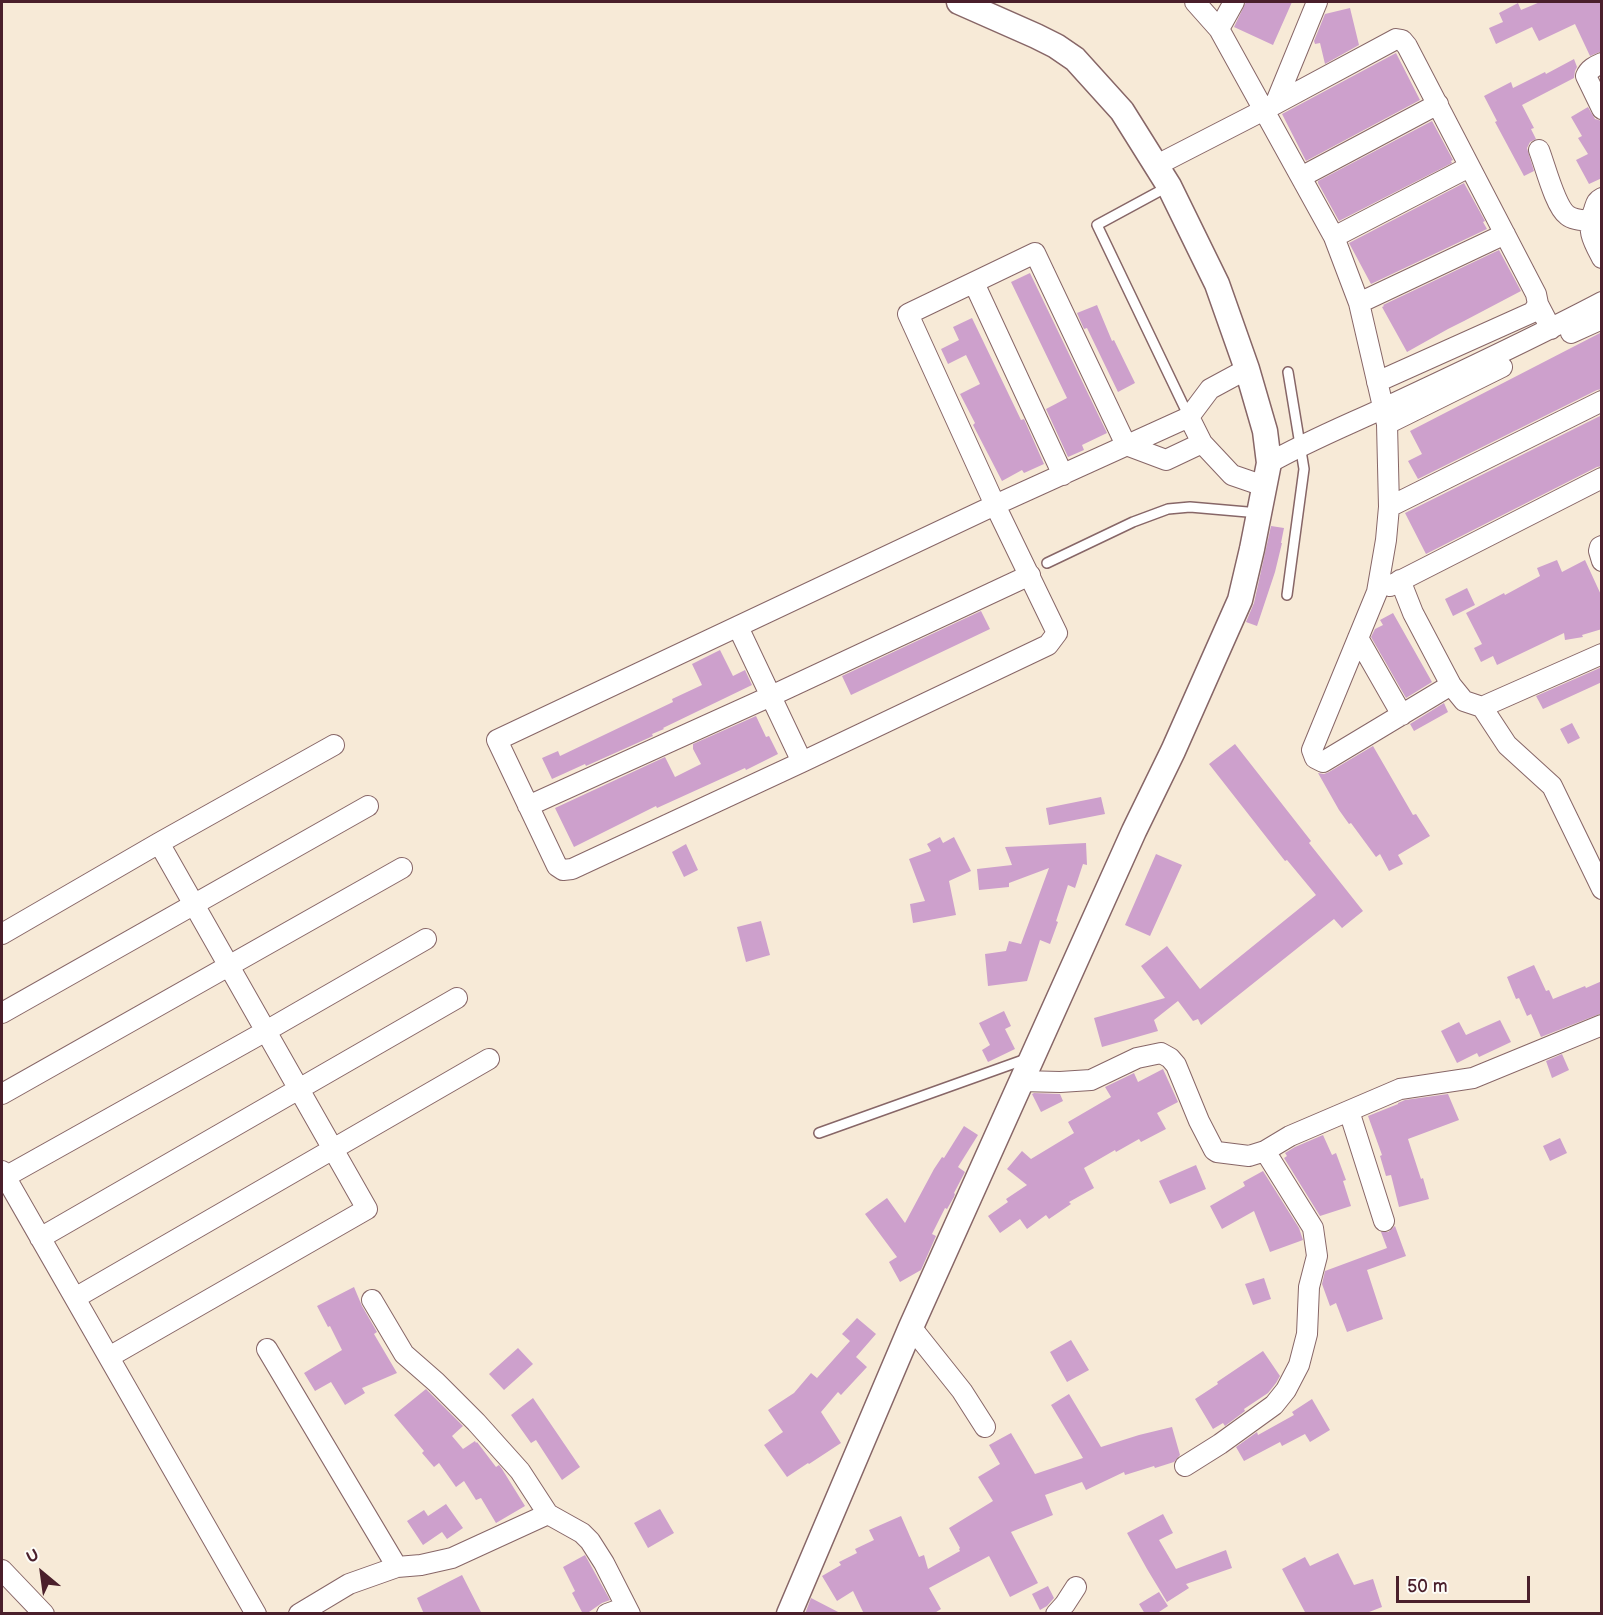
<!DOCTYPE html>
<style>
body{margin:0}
#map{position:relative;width:1603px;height:1615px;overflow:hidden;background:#f7ead7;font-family:"Balsamiq Sans",sans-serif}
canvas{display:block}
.frame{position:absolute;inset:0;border:3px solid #4a1f2b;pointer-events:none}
.north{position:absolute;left:12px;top:1543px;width:60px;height:60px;-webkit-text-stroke:4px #fdfcf7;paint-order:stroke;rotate:331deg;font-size:16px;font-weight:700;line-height:24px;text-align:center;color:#4a1f2b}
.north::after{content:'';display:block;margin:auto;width:21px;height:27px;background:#4a1f2b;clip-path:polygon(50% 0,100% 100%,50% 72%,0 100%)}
.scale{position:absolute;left:1396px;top:1576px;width:134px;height:27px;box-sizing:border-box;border:3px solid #4a1f2b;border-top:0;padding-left:8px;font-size:18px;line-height:21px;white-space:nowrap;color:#4a1f2b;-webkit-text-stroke:4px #fdfcf7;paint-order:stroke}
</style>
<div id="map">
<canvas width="1603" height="1615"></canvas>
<div class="frame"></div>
<div class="north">U</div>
<div class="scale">50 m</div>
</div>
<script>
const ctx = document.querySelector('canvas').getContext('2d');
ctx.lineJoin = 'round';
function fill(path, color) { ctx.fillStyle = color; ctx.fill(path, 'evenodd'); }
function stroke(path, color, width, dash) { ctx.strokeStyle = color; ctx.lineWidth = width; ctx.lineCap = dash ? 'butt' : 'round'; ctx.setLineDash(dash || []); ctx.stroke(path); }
fill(new Path2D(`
 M 1246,2 L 1292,2 L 1273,45 L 1234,27 Z
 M 1540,2 L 1602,2 L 1602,51 L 1590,56 L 1575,24 L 1539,41 L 1532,27 L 1496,44 L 1489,28 L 1503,22 L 1499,13 L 1518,3 L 1521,10 Z
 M 1350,8 L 1359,45 L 1325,64 L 1320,43 L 1315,44 L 1314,41 L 1325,14 Z
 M 1396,53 L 1420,100 L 1306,161 L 1282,114 Z
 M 1574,59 L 1577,67 L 1575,71 L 1574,78 L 1522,105 L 1534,128 L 1531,129 L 1536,139 L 1530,142 L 1527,148 L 1534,171 L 1524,176 L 1495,122 L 1497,121 L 1484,96 L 1511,82 L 1513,88 L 1545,72 L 1546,74 Z
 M 1588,107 L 1595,119 L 1602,121 L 1602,178 L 1589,184 L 1576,160 L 1588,154 L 1578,138 L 1582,136 L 1571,117 Z
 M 1432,121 L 1453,160 L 1451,161 L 1452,163 L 1339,221 L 1318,183 L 1318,181 Z
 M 1464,183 L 1485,221 L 1483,222 L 1487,229 L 1371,284 L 1349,243 Z
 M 1499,250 L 1521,291 L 1464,321 L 1448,329 L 1407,352 L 1382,307 L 1384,306 L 1383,305 Z
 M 1030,273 L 1107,433 L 1082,445 L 1084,450 L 1068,457 L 1046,409 L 1067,398 L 1011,282 Z
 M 1097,305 L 1112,341 L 1114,340 L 1135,383 L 1118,392 L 1087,328 L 1084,329 L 1077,313 Z
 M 972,318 L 1021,420 L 1024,419 L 1044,464 L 1024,473 L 1022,470 L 1002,481 L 973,425 L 975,423 L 960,394 L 980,384 L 966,355 L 948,364 L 941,349 L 959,340 L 953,327 Z
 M 1602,332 L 1602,389 L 1597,390 L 1418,479 L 1408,461 L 1422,454 L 1410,431 Z
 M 1602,415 L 1602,466 L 1597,467 L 1426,554 L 1405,513 Z
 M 1271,526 L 1284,528 L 1281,543 L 1282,543 L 1275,572 L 1257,626 L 1246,622 L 1254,603 Z
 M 1557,560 L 1562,572 L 1585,560 L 1602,597 L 1602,629 L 1582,635 L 1583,637 L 1565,640 L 1564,633 L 1497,665 L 1493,656 L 1481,662 L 1474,648 L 1482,644 L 1466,613 L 1504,593 L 1505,595 L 1540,576 L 1537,568 Z
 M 1467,588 L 1475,605 L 1453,616 L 1445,599 Z
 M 981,611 L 990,629 L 851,695 L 842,676 Z
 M 1393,613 L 1432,682 L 1406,698 L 1371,637 L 1375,629 L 1383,625 L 1380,620 Z
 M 720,650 L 733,676 L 745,670 L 752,685 L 663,728 L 664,729 L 652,734 L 653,736 L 586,766 L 585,764 L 552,779 L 542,758 L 558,751 L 560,756 L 673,702 L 672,699 L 702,685 L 692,664 Z
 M 1602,667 L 1602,682 L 1543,709 L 1536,696 Z
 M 1444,703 L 1448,712 L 1414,731 L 1410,724 Z
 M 756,716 L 766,737 L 769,736 L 778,754 L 746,770 L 745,768 L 657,808 L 656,806 L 574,847 L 555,808 L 665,757 L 675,777 L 701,764 L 693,749 L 693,744 Z
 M 1572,723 L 1580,738 L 1568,744 L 1560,729 Z
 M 1235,744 L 1311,841 L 1309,843 L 1363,911 L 1342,928 L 1334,919 L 1201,1025 L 1198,1019 L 1193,1021 L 1178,1001 L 1154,1020 L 1158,1031 L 1102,1047 L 1094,1018 L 1165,998 L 1141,966 L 1167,946 L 1200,989 L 1316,895 L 1287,860 L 1285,861 L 1209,764 Z
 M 1373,746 L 1413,815 L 1416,814 L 1430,836 L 1398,855 L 1403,864 L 1389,871 L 1380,854 L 1376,857 L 1351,823 L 1349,824 L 1339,810 L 1318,773 L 1324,774 L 1329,772 Z
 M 1101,797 L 1105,814 L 1049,825 L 1046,808 Z
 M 940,837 L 943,843 L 954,837 L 971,871 L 949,881 L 956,915 L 913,923 L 910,904 L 925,901 L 909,859 L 931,851 L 927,844 Z
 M 1086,843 L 1087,865 L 1083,864 L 1075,888 L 1068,885 L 1056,921 L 1058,922 L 1050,944 L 1040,940 L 1027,981 L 988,986 L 985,954 L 1006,951 L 1009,941 L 1021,944 L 1049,868 L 1009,883 L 1009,887 L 979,890 L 977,869 L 1012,865 L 1005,847 Z
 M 686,844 L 698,870 L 684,877 L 672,852 Z
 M 1156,854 L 1182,865 L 1150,936 L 1125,925 Z
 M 761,921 L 770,955 L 746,962 L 737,927 Z
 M 1534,965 L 1546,991 L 1549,990 L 1553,999 L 1585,986 L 1586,988 L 1602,981 L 1602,1013 L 1541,1037 L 1531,1014 L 1527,1016 L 1519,998 L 1516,999 L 1507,977 Z
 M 1004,1011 L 1011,1026 L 1005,1029 L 1015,1049 L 988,1062 L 982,1050 L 990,1045 L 979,1023 Z
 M 1500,1020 L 1511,1042 L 1479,1057 L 1477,1053 L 1457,1063 L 1441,1031 L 1459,1022 L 1466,1035 Z
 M 1562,1054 L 1569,1070 L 1552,1078 L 1546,1061 Z
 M 1163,1069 L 1178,1102 L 1157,1113 L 1166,1129 L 1141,1142 L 1139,1139 L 1116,1152 L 1115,1150 L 1084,1168 L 1094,1188 L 1069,1202 L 1071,1204 L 1049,1219 L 1046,1215 L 1027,1229 L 1020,1219 L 1000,1233 L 988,1216 L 1008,1202 L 1006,1199 L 1027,1185 L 1007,1169 L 1022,1151 L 1031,1159 L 1074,1133 L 1068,1122 L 1111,1097 L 1105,1087 L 1134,1073 L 1138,1082 Z
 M 1034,1093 L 1060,1094 L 1063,1101 L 1041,1112 L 1032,1094 Z
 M 1448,1094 L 1459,1120 L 1408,1139 L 1421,1179 L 1423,1178 L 1429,1199 L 1399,1207 L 1391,1175 L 1386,1176 L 1380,1156 L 1382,1155 L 1368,1116 L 1398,1104 L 1398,1103 L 1405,1100 Z
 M 964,1126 L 978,1135 L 958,1167 L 965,1172 L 954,1193 L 955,1194 L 954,1197 L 947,1209 L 945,1208 L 932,1234 L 936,1236 L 921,1270 L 900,1282 L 889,1262 L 897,1257 L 865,1214 L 887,1198 L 905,1223 L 934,1169 L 942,1157 L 944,1158 Z
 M 1323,1135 L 1332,1155 L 1336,1153 L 1346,1180 L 1343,1181 L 1351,1206 L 1320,1216 L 1284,1158 L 1287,1156 L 1285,1153 L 1295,1147 Z
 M 1560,1138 L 1567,1153 L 1550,1161 L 1543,1146 Z
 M 1196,1165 L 1206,1189 L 1170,1204 L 1159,1181 Z
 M 1263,1171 L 1299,1228 L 1303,1240 L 1270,1252 L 1254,1211 L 1222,1229 L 1210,1206 L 1245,1186 L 1243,1182 Z
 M 1395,1226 L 1406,1256 L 1367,1270 L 1383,1319 L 1347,1332 L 1336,1303 L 1330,1306 L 1322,1284 L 1325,1271 L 1387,1248 L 1381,1232 L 1388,1232 Z
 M 1264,1278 L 1271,1299 L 1253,1305 L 1245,1284 Z
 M 354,1287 L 362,1306 L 377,1332 L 374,1334 L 397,1373 L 362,1388 L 365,1393 L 345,1405 L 331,1382 L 315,1391 L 304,1373 L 342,1350 L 330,1326 L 328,1327 L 317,1306 Z
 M 857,1318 L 876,1334 L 856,1357 L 867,1367 L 841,1395 L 838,1392 L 821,1412 L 841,1443 L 809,1464 L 808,1463 L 787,1477 L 764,1445 L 783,1432 L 768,1410 L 794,1393 L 811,1373 L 817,1378 L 850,1341 L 842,1334 Z
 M 1071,1340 L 1089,1370 L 1067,1382 L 1050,1352 Z
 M 518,1348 L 533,1364 L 504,1390 L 489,1374 Z
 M 1263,1351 L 1280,1376 L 1276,1383 L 1268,1393 L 1244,1409 L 1245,1411 L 1225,1426 L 1223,1423 L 1213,1429 L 1195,1399 L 1218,1384 L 1217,1382 Z
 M 426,1389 L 463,1426 L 452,1436 L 463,1449 L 475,1441 L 476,1443 L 477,1442 L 496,1467 L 499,1465 L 502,1469 L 525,1506 L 496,1523 L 481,1498 L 476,1500 L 464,1481 L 456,1487 L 439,1463 L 434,1467 L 422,1453 L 424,1451 L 394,1415 Z
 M 1069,1394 L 1101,1447 L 1139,1435 L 1172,1427 L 1180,1455 L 1174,1462 L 1155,1468 L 1154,1466 L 1125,1475 L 1124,1472 L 1086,1490 L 1082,1482 L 1045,1495 L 1053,1515 L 1011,1532 L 1038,1583 L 1010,1597 L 989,1556 L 929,1588 L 941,1609 L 933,1614 L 864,1614 L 853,1591 L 837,1601 L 822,1576 L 841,1565 L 839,1562 L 857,1553 L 855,1549 L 874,1540 L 869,1530 L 901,1516 L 919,1557 L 924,1555 L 928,1569 L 960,1551 L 959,1549 L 960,1548 L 949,1528 L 993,1501 L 978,1477 L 1000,1464 L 989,1445 L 1011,1433 L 1035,1474 L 1083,1458 L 1051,1405 Z
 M 533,1398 L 580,1467 L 562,1480 L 536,1440 L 531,1443 L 511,1415 Z
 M 1312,1399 L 1330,1430 L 1310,1442 L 1305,1434 L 1282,1446 L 1280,1442 L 1244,1461 L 1236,1447 L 1257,1432 L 1258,1435 L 1294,1415 L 1292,1412 Z
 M 446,1504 L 463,1528 L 447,1539 L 442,1532 L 423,1545 L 407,1521 L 424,1510 L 428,1516 Z
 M 660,1509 L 674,1533 L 648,1548 L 634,1523 Z
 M 1163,1514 L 1173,1533 L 1159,1540 L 1176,1569 L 1226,1550 L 1232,1568 L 1186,1584 L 1189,1588 L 1167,1602 L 1147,1569 L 1127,1533 Z
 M 1338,1553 L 1354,1585 L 1373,1579 L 1382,1607 L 1364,1614 L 1306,1614 L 1282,1569 L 1305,1557 L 1310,1566 Z
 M 585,1555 L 610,1600 L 602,1603 L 586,1614 L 583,1614 L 572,1593 L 575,1591 L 563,1567 Z
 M 462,1575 L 482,1614 L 424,1614 L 417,1598 Z
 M 1048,1586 L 1054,1598 L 1047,1606 L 1040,1610 L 1032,1594 Z
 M 1159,1592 L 1168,1606 L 1156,1614 L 1145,1614 L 1139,1604 Z
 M 811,1598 L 842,1614 L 805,1614 Z`), '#cda0cc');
const service = new Path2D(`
 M 1169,186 L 1097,225 L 1189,417
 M 1047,563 L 1133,522 L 1168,509 L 1190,507 L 1259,513
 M 1287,595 L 1304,469 L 1288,372
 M 819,1133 L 1026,1059`);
const minor = new Path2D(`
 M 1195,2 L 1219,29 L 1334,237 L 1359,303 L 1387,424 L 1389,507 L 1386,540 L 1377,592 L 1312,750 L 1315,758 L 1323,762 L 1451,685
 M 1219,29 L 1234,2
 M 1602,63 C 1595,66 1589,69 1586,76 L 1602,109
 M 1276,102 L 1317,2
 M 1539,150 C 1545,165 1555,206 1567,215 C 1573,220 1582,220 1590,221
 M 1157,165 L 1264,110 L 1396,39 L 1402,40 L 1407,46 L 1536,294 L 1538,304 L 1551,329
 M 1301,177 L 1438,104
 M 1602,198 C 1596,201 1596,204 1594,210 C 1586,230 1593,241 1602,258
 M 1334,237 L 1469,167
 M 974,283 L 1063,475
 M 1359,303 L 1505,234
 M 1571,333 L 1602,319
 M 1247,369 L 1210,389 L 1189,417 L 1202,443 L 1232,475 L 1264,486
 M 1377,382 L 1533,312 L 1538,304
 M 1189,417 C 1124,446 1060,476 995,505 L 497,740 L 557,866 L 563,870 L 572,869 L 802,762 L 1048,645 L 1057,633 L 995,505 L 908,314 L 1035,253 L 1126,445 L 1166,460 L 1202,443
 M 1387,424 L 1502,367
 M 1269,463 C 1306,442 1345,426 1384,408 C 1457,374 1530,340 1602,302
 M 1389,507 L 1602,401
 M 1602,546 L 1600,547 L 1599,551 L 1602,561
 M 1400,580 L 1413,613 L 1451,685 L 1464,701 L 1482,707 L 1602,654
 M 1390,586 L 1602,478
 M 738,627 L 802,762
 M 1358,638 L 1402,715
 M 1482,707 L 1507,745 L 1552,786 L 1602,889
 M 528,806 L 771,696 L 1030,575
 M 2,934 L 159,843 L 334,745
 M 2,1013 L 368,806
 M 1021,1081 L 1060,1082 L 1091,1080 L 1137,1058 L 1161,1053 L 1170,1058 L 1176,1065 L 1199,1121 L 1214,1150 L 1217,1152 L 1249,1156 L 1265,1151 L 1290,1136 L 1400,1089 L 1473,1078 L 1602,1025
 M 2,1094 L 402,868
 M 1349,1111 L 1384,1221
 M 2,1171 L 256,1614
 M 5,1177 L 266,1031 L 426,939
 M 40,1238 L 457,998
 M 75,1298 L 489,1059
 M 372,1300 L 404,1354 L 436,1382 L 476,1422 L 520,1471 L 548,1514 L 582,1533 L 590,1541 L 604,1563 L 630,1614
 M 911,1327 L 962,1391 L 985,1427
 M 267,1349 L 397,1567
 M 109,1357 L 367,1209 L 159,843
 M 1185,1466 L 1220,1444 L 1274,1405 L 1286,1390 L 1299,1365 L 1307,1334 L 1309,1287 L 1317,1256 L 1313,1228 L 1265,1151
 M 2,1570 L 44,1614
 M 299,1614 L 349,1584 L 397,1567 L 421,1565 L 452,1558 L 548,1514
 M 607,1614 L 626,1607
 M 1056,1614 L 1065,1604 L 1076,1587`);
const tertiary = new Path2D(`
 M 789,1614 L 911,1327 L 1134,831 L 1173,751 L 1240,600 L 1252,549 L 1269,463 L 1265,431 L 1247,369 L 1217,284 L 1169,186 L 1122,111 L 1075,59 L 1056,46 L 1036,36 L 959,2`);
stroke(service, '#876667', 12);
stroke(minor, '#876667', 22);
stroke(tertiary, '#876667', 27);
stroke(service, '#fff', 9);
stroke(minor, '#fff', 20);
stroke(tertiary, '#fff', 24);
</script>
